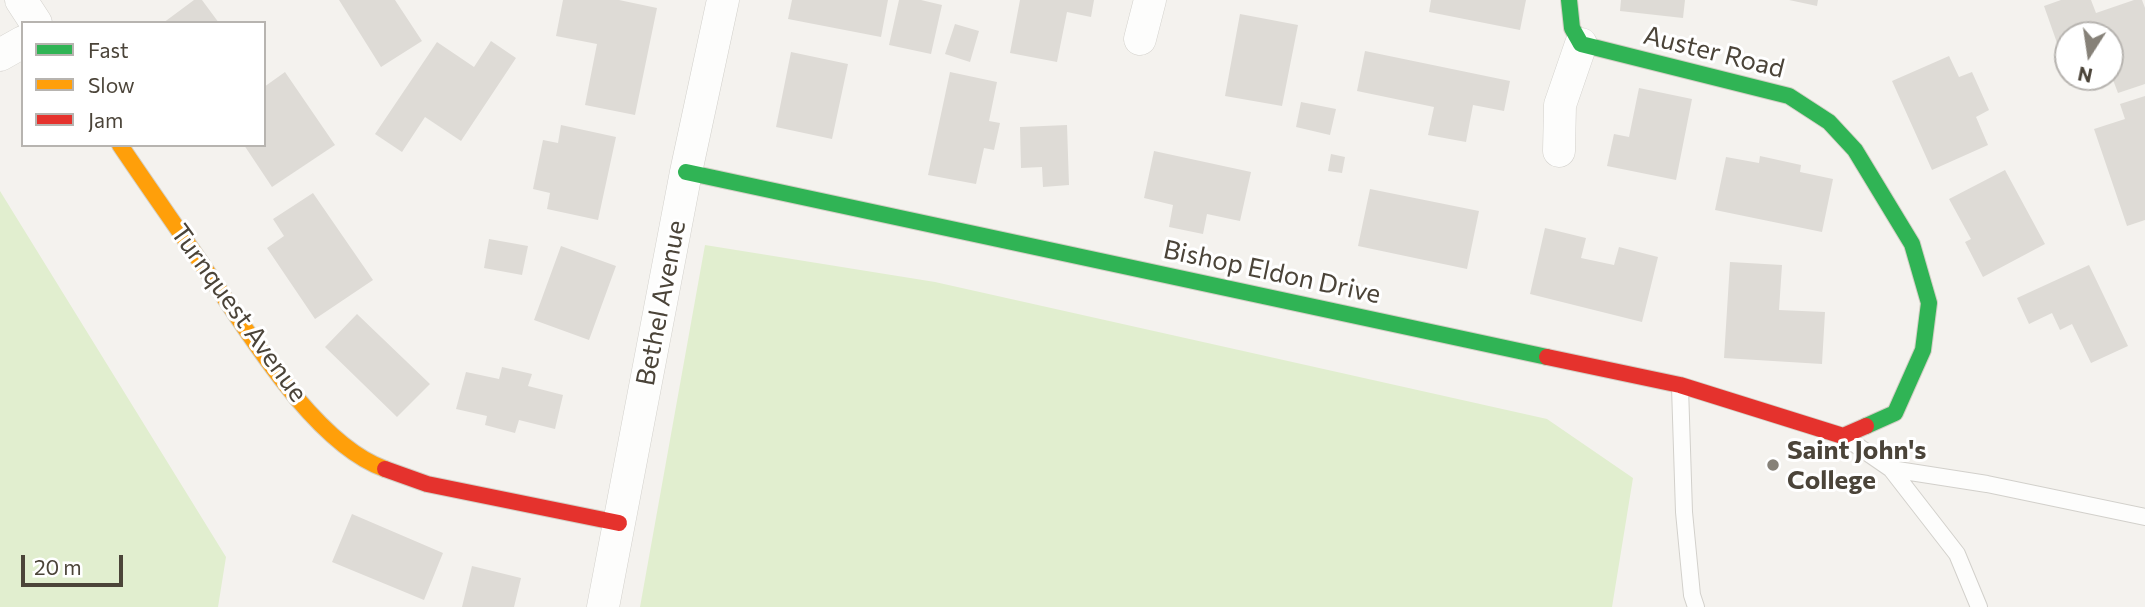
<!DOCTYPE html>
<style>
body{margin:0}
#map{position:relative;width:2145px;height:607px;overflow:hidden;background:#f4f2ee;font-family:Commissioner,sans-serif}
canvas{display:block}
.legend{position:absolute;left:21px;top:21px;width:245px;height:126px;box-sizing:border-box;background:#fff;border:2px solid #b7b4b0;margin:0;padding:9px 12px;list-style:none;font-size:21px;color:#4b4439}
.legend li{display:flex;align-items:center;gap:14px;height:35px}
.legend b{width:35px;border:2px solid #b7b4b0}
.north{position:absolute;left:2054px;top:21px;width:70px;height:70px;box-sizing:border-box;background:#fff;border:2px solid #b7b4b0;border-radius:50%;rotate:192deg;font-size:19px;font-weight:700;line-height:28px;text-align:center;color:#4b4439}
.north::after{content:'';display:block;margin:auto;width:24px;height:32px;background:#868178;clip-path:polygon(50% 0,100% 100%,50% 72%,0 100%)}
.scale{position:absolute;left:21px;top:555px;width:102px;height:32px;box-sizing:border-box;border:4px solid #4b4439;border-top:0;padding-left:9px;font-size:21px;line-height:24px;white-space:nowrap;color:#4b4439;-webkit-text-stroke:5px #fff;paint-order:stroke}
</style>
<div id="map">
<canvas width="2145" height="607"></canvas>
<ul class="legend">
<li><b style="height:9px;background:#30b455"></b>Fast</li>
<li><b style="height:9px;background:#ff9f0a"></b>Slow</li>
<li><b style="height:9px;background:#e5322d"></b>Jam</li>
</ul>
<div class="north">N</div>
<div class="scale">20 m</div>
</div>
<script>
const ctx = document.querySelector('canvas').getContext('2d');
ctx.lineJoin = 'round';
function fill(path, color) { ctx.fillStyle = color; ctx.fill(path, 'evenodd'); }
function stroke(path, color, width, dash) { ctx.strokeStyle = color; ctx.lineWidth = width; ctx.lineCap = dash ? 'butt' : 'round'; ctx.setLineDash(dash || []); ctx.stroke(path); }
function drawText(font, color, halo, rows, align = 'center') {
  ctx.font = font + ' Commissioner,sans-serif'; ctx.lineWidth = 6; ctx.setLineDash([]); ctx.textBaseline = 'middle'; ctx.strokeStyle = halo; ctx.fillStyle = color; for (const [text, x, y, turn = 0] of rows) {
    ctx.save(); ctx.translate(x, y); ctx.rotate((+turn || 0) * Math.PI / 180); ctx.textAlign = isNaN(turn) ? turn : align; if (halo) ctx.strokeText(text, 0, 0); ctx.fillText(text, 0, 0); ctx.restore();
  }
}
fill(new Path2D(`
 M 0,191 L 226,557 L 218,607 L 0,607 Z
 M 705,245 L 935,282 L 1547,419 L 1633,478 L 1612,607 L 640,607 Z`), '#e1eecf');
fill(new Path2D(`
 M 194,0 L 202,0 L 219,23 L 163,23 Z
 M 339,0 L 395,0 L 422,41 L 381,67 Z
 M 563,0 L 619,0 L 657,8 L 635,115 L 585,105 L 597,44 L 556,36 Z
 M 792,0 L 888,0 L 881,37 L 788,19 Z
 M 899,0 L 921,0 L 942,5 L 931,54 L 889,45 Z
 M 1020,0 L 1094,0 L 1091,17 L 1067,12 L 1057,62 L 1010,53 Z
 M 1431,0 L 1526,0 L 1520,30 L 1429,12 Z
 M 1621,0 L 1685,0 L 1683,18 L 1620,11 Z
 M 1789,0 L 1818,0 L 1817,6 Z
 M 2061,0 L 2091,0 L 2096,13 L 2134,0 L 2142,0 L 2145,8 L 2145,84 L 2118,93 L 2110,72 L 2110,35 L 2068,35 L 2068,74 L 2044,6 Z
 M 1240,14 L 1298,25 L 1282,106 L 1225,96 Z
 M 955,24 L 979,31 L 970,62 L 945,54 Z
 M 491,41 L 516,58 L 461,141 L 425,117 L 402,152 L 375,134 L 437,42 L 474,67 Z
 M 1365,51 L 1510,81 L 1504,111 L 1473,105 L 1466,142 L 1428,135 L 1434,107 L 1357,91 Z
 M 791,52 L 848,64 L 832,139 L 776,127 Z
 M 1949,56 L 1959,77 L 1972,72 L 1989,110 L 1976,117 L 1988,145 L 1932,170 L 1892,81 Z
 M 285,72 L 335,145 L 272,187 L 244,145 L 264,145 L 264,87 Z
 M 950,72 L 997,82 L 989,121 L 1000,123 L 994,150 L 984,148 L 976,184 L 928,175 Z
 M 1639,88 L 1692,99 L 1676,180 L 1607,166 L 1614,134 L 1629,137 Z
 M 2145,96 L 2145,220 L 2127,226 L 2094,129 L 2125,119 L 2120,104 Z
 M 1301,102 L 1336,109 L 1330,135 L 1296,127 Z
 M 561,125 L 616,137 L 598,220 L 547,209 L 550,193 L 533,189 L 543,140 L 558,143 Z
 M 1067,125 L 1069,185 L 1043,187 L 1042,167 L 1021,168 L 1020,127 Z
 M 1154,151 L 1251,172 L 1240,221 L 1207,214 L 1203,234 L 1169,227 L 1173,205 L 1144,198 Z
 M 1331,154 L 1345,157 L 1342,173 L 1328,171 Z
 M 1760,156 L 1801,165 L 1800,172 L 1833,179 L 1822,232 L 1715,210 L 1726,157 L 1759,163 Z
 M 2005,170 L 2045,244 L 1983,277 L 1965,242 L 1971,239 L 1949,199 Z
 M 1370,189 L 1479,211 L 1467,269 L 1358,246 Z
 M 313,193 L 373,280 L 315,319 L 267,248 L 284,236 L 273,219 Z
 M 1545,228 L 1586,238 L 1581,258 L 1614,265 L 1619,247 L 1658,257 L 1642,322 L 1530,294 Z
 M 489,239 L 528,246 L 522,275 L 484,268 Z
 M 561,246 L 616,266 L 589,340 L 534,320 Z
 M 1730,262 L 1782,265 L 1779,310 L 1825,312 L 1822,364 L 1724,358 Z
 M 2089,265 L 2128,346 L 2091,363 L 2072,324 L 2060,330 L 2052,313 L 2029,324 L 2017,298 Z
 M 357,314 L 430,384 L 397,417 L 325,347 Z
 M 502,367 L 532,374 L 528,386 L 563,395 L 555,429 L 519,420 L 515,433 L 485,425 L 487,416 L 456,409 L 466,372 L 499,379 Z
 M 352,514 L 443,553 L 424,600 L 332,562 Z
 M 472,566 L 521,578 L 514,607 L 462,607 Z`), '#dedbd6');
const lane = new Path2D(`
 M 1680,387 L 1684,512 L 1692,595 L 1696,607
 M 1846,438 L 1891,469 L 1987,484 L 2145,517
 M 1891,469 L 1957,554 L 1979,607`);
const street = new Path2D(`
 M 21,0 L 36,23
 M 1140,39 L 1150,0
 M 0,55 L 23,42
 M 1559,151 L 1560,105 L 1581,44
 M 603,607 L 686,172 L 723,0`);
const fast = new Path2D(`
 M 1569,0 L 1572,28 L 1581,44 L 1789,96 L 1829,122 L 1855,150 L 1912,244 L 1929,303 L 1923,350 L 1895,413 L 1866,426
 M 686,172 L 1547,357`);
const slow = new Path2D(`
 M 120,145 C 151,191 183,236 214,282 C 253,340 317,445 385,469`);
const jam = new Path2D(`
 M 1547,357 L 1680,385 L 1843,436 L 1866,426
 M 385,469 L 427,484 L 619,523`);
stroke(lane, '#d2d0cb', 18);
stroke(street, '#d2d0cb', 33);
stroke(fast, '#d3cfc5', 18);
stroke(slow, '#d3cfc5', 18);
stroke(jam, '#d3cfc5', 18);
stroke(lane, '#fdfdfc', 16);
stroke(street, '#fdfdfc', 32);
stroke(fast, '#30b455', 16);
stroke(slow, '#ff9f0a', 16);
stroke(jam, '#e5322d', 16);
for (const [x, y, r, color] of [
 [1773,465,7,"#868178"]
]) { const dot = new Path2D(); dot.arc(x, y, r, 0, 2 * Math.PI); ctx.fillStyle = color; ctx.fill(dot); stroke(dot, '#fff', 2.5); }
drawText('26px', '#4b4439', '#fff', [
 ["Auster Road",1714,52,14],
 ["Bishop Eldon Drive",1272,272,12],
 ["Bethel Avenue",661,303,-79],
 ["Turnquest Avenue",239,313,54]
]);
drawText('bold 26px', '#4b4439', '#fff', [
 ["Saint John's",1787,450],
 ["College",1787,480]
], 'left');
</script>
